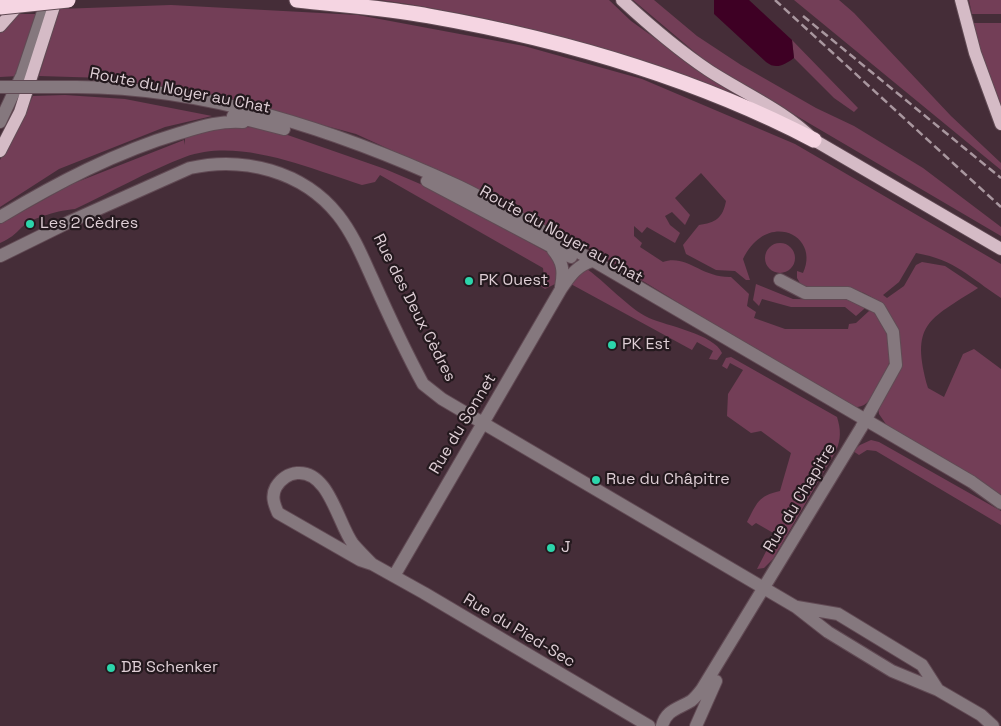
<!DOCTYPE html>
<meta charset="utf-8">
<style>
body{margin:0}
canvas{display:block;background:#452d38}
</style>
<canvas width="1001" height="726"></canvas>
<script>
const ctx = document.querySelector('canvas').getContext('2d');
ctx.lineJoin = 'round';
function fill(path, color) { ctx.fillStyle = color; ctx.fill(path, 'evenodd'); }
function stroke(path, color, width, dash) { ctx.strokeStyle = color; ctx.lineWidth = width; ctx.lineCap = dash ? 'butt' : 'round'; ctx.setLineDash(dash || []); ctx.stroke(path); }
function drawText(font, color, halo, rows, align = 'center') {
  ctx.font = font + ' "Space Grotesk",sans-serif'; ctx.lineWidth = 4.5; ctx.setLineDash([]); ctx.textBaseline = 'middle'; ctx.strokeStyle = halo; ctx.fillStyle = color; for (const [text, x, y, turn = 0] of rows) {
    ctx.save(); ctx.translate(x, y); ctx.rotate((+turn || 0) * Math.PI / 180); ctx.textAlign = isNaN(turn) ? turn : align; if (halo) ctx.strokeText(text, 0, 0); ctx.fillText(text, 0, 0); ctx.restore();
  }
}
fill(new Path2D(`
 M 380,0 L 609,0 L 631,21 L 733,94 C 618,49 502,17 380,0 Z
 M 633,0 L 654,0 L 697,36 L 741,65 L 816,108 L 854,126 L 923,168 L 1001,227 L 1001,236 L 710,65 Z
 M 794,0 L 839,0 L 854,13 L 951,116 L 1001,163 L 1001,170 Z
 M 969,0 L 1001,0 L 1001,14 L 972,14 Z
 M 171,5 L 358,15 L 524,46 L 642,79 L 795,144 L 1001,264 L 1001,298 C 969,277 956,260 916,253 L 899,282 L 883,295 L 887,298 L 904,286 L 916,265 L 922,262 L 945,266 L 978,288 C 928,320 910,324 928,388 L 944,397 L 963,354 L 974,349 L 1001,369 L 1001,495 L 890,430 L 879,414 L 878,407 C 885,394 897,377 900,363 C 904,338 887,303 864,293 C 846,285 822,288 803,288 L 797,278 L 797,271 L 803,273 C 821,235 767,209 743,259 L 750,280 L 746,280 L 735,271 L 716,270 L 686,254 L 683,245 L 699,225 C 715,223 723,218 726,201 L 701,173 L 675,198 L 690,215 L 685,225 L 672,212 L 665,216 L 670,225 L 680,233 L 675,243 L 647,227 L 642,233 L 634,226 L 634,236 L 642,243 L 640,247 L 663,262 C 687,254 701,278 731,277 L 749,294 L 747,306 L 756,312 L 754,318 L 785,329 L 848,329 L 849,324 L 856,323 L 869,311 L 876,312 C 884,324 891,335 891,350 C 892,364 876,397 864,405 C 860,407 855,407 850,408 L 594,251 L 483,192 L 356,134 L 234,101 L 157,87 L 106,78 L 39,76 L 59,9 Z
 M 19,14 L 37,14 L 18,76 L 0,77 L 0,33 Z
 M 973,23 L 1001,23 L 1001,109 L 992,90 Z
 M 792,40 L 858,108 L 854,112 L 834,98 L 794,58 Z
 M 65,95 L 125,99 L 212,116 L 165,127 L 59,169 L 0,207 L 0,160 L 33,96 Z
 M 253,127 L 279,132 L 385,169 L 432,189 L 554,256 L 559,269 L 557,283 L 545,289 L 539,285 L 544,276 L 543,268 L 380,175 L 375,182 L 362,185 C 310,169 240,137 185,157 C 148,171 111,192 75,209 C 61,210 33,217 22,227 C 14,235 11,238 0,243 L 0,224 L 72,184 L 184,140 L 185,145 L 185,137 L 221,128 Z
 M765 258a15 15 0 1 1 30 0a15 15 0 1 1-30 0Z
 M 584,267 C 605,281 629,309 649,318 C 667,326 714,334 722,353 L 717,360 L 709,359 L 713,351 L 697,342 L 692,350 L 569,283 Z
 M 756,284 L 793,299 L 853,300 L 864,306 L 864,309 L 856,316 L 845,307 L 791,307 L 762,299 L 759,306 L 753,300 Z
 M 731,357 L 837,417 C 841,430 841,439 836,451 L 773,559 L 764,568 L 757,569 L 775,534 L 756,523 L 752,526 L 747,522 C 757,503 758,496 780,491 L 791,453 L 761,431 L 751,433 L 727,416 L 728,394 L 743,370 L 730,363 L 727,369 L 722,366 L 726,358 Z
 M 871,440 L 879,442 L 1001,511 L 1001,525 L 876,451 L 867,450 L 859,455 L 853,451 L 860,445 Z`), '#733e57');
fill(new Path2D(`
 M 714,0 L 749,0 L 792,40 L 794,58 C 784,65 776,70 766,62 L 714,14 Z`), '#3e0024');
const minor = new Path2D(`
 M 76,87 C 207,87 338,131 456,185 C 480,196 503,210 527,222 L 972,482 L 1001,503
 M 233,116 L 284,129
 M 0,122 L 22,75 L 47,0
 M 427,181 L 571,257
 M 0,217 C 57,183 116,152 180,133 C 200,127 222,120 243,122
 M 553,250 C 563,262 564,271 561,287
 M 0,256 L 69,222 L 190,168 C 243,156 303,171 338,215 C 353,234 362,256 372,278 C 388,314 404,349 423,384 L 442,399 L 796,607 L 828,632 L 892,671 L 938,690 L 981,715 L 993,726
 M 372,564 C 366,558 359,551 353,544 C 338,524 329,470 297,473 C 287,474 281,479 276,487 C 271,496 274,504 278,513 L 360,560 L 372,564 L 424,593 L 649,726
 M 394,576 L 561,289 C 570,276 577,265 593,261
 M 797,607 L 838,614 L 922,665 L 938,690
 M 662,726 C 666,710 678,709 691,701 C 695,698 699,693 702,689 L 861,428 L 896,365 L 893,332 L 879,308 L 848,293 L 805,293 L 780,280
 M 696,726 L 716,681`);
const major = new Path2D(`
 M 622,0 C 649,25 677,49 708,70 C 743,93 784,110 814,140 L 1001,249
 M 961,0 L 975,53 L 1001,124
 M 0,26 L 23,0
 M 0,151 L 20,112 L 56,0`);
const highway = new Path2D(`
 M 297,0 C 341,5 386,8 429,16 C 560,39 695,78 814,140`);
stroke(minor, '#614a54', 14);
stroke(major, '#614a54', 14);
stroke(highway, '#614a54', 17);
stroke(minor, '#85787e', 12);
stroke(major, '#d5bbc6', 12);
stroke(highway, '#f5d5e2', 15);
stroke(new Path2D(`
 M 775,0 L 1001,207
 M 803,16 L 1001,178`), '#a9979f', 2.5, [8, 4]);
const minorBridge = new Path2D(`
 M 0,87 L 76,87`);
const highwayBridge = new Path2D(`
 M 0,7 L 68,0`);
stroke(minorBridge, '#614a54', 14, []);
stroke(highwayBridge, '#614a54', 17, []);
stroke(minorBridge, '#85787e', 12);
stroke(highwayBridge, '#f5d5e2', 15);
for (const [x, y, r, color] of [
 [30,224,5,"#2cd5ab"],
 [469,281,5,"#2cd5ab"],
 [612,345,5,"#2cd5ab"],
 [596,480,5,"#2cd5ab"],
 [551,548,5,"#2cd5ab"],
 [111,668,5,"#2cd5ab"]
]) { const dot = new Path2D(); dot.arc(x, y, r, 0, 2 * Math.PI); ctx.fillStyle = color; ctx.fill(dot); stroke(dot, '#24191e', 2); }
drawText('16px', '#deced5', '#24191e', [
 ["Route du Noyer au Chat",180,91,11],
 ["Route du Noyer au Chat",561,235,29],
 ["Rue des Deux Cèdres",414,308,63],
 ["Rue du Sonnet",463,424,-59],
 ["Rue du Chapitre",800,498,-59],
 ["Rue du Pied-Sec",519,631,31]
]);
drawText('16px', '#deced5', '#24191e', [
 ["Les 2 Cèdres",40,224],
 ["PK Ouest",479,281],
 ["PK Est",622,345],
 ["Rue du Châpitre",606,480],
 ["J",561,548],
 ["DB Schenker",121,668]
], 'left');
</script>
